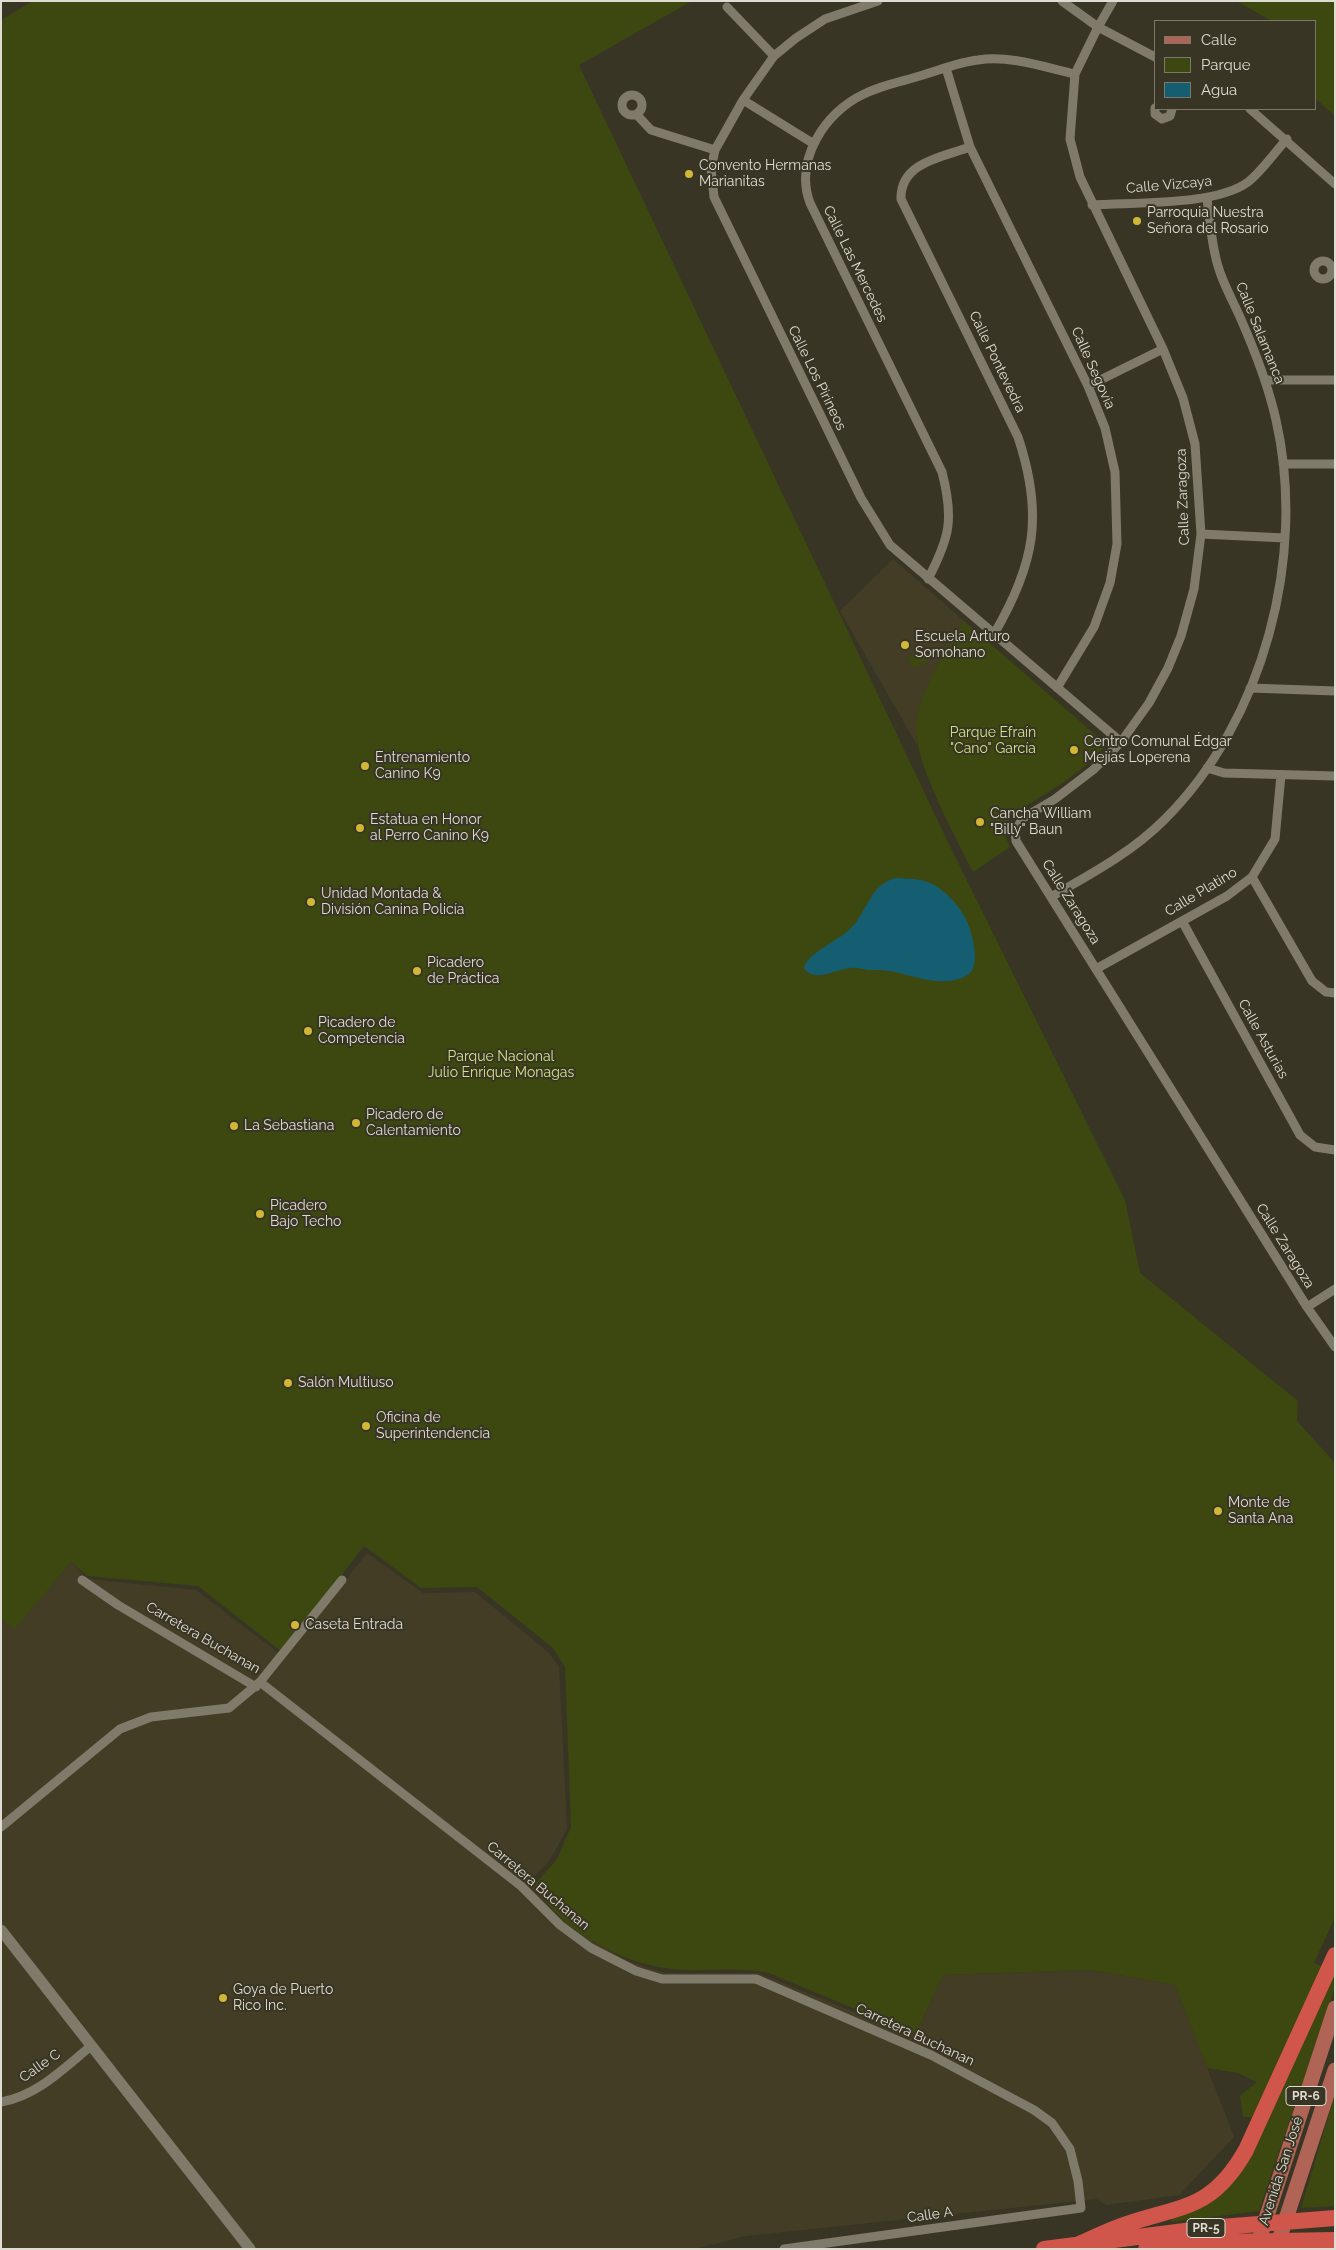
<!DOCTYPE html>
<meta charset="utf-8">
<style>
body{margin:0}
#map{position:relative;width:1336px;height:2250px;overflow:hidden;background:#393525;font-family:Raleway,sans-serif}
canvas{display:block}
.frame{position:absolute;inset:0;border:2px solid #dfddd3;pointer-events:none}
.legend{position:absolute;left:1154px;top:20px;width:162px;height:90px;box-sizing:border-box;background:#393525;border:1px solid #7b786b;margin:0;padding:6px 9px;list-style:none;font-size:15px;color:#dfddd3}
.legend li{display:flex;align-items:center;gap:10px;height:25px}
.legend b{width:25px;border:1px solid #7b786b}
</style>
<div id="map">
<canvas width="1336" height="2250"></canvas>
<div class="frame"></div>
<ul class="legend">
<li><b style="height:6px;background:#b06456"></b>Calle</li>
<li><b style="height:14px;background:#3d4710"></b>Parque</li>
<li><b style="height:14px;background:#155e71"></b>Agua</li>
</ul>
</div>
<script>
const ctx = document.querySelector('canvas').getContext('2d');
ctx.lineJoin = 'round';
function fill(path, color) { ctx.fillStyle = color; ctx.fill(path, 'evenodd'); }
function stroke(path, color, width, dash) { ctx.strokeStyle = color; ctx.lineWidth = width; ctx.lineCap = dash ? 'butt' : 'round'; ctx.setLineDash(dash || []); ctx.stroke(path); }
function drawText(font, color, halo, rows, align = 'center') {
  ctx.font = font + ' Raleway,sans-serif'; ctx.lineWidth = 4; ctx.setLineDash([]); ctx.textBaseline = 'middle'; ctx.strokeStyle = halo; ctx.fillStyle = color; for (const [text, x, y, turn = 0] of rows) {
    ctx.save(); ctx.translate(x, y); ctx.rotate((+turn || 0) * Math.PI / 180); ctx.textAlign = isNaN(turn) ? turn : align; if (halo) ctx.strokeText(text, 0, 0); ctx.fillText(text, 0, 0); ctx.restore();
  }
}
fill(new Path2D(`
 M 893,559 L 964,621 L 936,669 L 924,696 L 916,726 L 917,745 L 840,611 Z
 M 367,1553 L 423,1593 L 475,1592 L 549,1653 L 559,1667 L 567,1829 L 550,1860 L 531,1880 L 553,1913 L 595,1943 L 630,1962 L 665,1973 L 758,1973 L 874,2020 L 916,2033 L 943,1975 L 1090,1970 L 1175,1985 L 1234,2137 L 1179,2195 L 1106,2205 L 1097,2199 L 746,2236 L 695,2249 L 1,2249 L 1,1619 L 15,1628 L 71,1562 L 87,1579 L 196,1590 L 285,1658 Z`), '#433d26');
fill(new Path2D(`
 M 33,1 L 692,1 L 579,65 L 946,838 L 1125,1200 L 1140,1273 L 1298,1401 L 1297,1421 L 1335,1463 L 1335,1917 L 1314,1963 L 1322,1966 L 1255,2117 L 1243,2117 L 1240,2096 L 1257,2082 L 1238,2073 L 1207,2068 L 1175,1985 L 1090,1970 L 943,1975 L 916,2033 L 868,2018 L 867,2014 L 769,1973 C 742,1967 713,1971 685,1970 C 640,1969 587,1945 555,1912 C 547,1905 541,1893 535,1884 L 557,1859 L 571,1827 L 565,1667 L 553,1648 L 477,1587 L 421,1588 L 364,1546 L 282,1652 L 198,1586 L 87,1576 L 71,1562 L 15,1629 L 1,1619 L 1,20 Z
 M 1236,1 L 1335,1 L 1335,116 L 1315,98 L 1315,21 L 1272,21 Z
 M 964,621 L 1105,743 L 1105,747 C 1079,775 1046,794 1014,813 L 1010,818 L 1005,835 L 1010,847 L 973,872 C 957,840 912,758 916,724 C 921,687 946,652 964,621 Z
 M 922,650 L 928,662 L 913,668 L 908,657 Z
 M 1335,1963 L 1335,1988 L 1259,2211 L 1172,2222 L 1170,2219 L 1212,2199 Z
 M 1335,2094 L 1335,2206 L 1301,2208 Z`), '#3d4710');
fill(new Path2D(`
 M 896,878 C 907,879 920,878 930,883 C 942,888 956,902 963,914 C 971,926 982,964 969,974 C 947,989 917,977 895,972 C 886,970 877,970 868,970 C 862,969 855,967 849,968 C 835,970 813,983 804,968 C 808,952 839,941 851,928 C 868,911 870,884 896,878 Z`), '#155e71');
stroke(new Path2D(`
 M 878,1 L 825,19 L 796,38 L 774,56 L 743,100 L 715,150 L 711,169 L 714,197 L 861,498 L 890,545 L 1121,742
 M 1062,1 L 1098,27 L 1155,57
 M 1113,1 L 1098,27 L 1075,74 L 1070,139 L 1080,177 L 1163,349 L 1183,398 L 1195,444 L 1201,534 L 1194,589 L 1181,636 L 1168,668 L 1149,703 L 1121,742 L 1093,770 L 1055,799 L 1023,818 L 1015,831 L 1016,841 L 1307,1307 L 1335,1347
 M 727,7 L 774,56
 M 946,68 L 970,147 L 1088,386 L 1105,428 L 1115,472 L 1117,544 L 1110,583 L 1094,627 L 1057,688
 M622 105a10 10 0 1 1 20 0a10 10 0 1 1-20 0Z
 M 743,100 L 814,144
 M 1155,108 L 1155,114 L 1162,119 L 1170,116 L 1172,109
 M 1250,109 L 1335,184
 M 637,115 L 651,130 L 715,150
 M 970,147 C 943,157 900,162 901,199 L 1018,437 C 1044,515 1035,564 994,634
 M 1092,205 C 1133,202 1216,206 1248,182 C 1262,171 1274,153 1287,139
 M1314 270a9 9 0 1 1 18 0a9 9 0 1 1-18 0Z
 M 1266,380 L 1335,380
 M 1088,386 L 1163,349
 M 1283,464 L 1335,464
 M 1201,534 L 1285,538
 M 928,579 C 950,537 954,519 942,472 L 810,203 C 794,160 825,112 864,94 C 882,85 904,81 923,75 C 940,70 959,62 978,60 C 1010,55 1044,67 1075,74
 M 1250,688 L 1335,691
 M 1207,768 L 1224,773 L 1335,776
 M 1252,877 L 1312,981 L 1326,992 L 1335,993
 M 1051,897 C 1091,874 1131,853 1164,820 C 1264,721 1307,556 1276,420 C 1268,384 1255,351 1240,317 C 1231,297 1219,276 1215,254 C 1211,236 1209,216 1207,198
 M 1182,921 L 1300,1135 L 1315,1147 L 1335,1150
 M 1096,969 L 1227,896 L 1252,877 L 1275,839 L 1281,775
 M 1307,1307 L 1335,1289
 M 82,1580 L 118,1605 L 256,1687
 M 260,1682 L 521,1886 L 560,1925 L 591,1948 L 636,1971 L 662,1979 L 756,1979 L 931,2055 L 1034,2110 L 1052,2123 L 1070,2149 L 1078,2181 L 1081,2208 L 784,2249
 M 1,1827 L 120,1729 L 151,1717 L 229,1708 L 260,1682 L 342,1580
 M 1,2102 C 37,2096 64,2068 91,2046`), '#7f7a69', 9);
stroke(new Path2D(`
 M 1,1930 L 250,2249`), '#7f7a69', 11);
stroke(new Path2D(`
 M 1256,2249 L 1335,2008
 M 1276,2249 L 1335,2070`), '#b06456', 15);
stroke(new Path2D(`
 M 1079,2244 C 1093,2238 1107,2231 1121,2226 C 1180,2205 1211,2212 1246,2150 L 1335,1955
 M 1044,2249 L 1208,2228 L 1335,2218
 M 1146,2249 L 1223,2242 L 1335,2240`), '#d0554a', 16);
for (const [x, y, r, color] of [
 [689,174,5,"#d1b736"],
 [1137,221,5,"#d1b736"],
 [905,645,5,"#d1b736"],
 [1074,750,5,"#d1b736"],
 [365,766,5,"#d1b736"],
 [980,822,5,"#d1b736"],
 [360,828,5,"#d1b736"],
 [311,902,5,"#d1b736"],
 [417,971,5,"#d1b736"],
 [308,1031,5,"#d1b736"],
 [356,1123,5,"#d1b736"],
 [234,1126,5,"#d1b736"],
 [260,1214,5,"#d1b736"],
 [288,1383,5,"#d1b736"],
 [366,1426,5,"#d1b736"],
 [1218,1511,5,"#d1b736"],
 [295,1625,5,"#d1b736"],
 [223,1998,5,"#d1b736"]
]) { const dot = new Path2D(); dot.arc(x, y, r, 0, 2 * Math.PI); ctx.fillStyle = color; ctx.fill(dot); stroke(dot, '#393525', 2); }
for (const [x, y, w] of [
 [1306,2096,40],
 [1206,2228,38]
]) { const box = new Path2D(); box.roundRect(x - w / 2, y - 9.5, w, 19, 4); ctx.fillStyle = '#393525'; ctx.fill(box); stroke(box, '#dfddd3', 1); }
drawText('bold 12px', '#dfddd3', null, [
 ["PR-6",1306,2096],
 ["PR-5",1206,2228]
]);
drawText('14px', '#dfddd3', '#393525', [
 ["Convento Hermanas",699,166],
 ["Marianitas",699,182],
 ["Parroquia Nuestra",1147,213],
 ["Señora del Rosario",1147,229],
 ["Escuela Arturo",915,637],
 ["Somohano",915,653],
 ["Centro Comunal Édgar",1084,742],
 ["Mejías Loperena",1084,758],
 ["Entrenamiento",375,758],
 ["Canino K9",375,774],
 ["Cancha William",990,814],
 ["\"Billy\" Baun",990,830],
 ["Estatua en Honor",370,820],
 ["al Perro Canino K9",370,836],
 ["Unidad Montada &",321,894],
 ["División Canina Policía",321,910],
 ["Picadero",427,963],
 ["de Práctica",427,979],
 ["Picadero de",318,1023],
 ["Competencia",318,1039],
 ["Picadero de",366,1115],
 ["Calentamiento",366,1131],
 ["La Sebastiana",244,1126],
 ["Picadero",270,1206],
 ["Bajo Techo",270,1222],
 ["Salón Multiuso",298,1383],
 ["Oficina de",376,1418],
 ["Superintendencia",376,1434],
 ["Monte de",1228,1503],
 ["Santa Ana",1228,1519],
 ["Caseta Entrada",305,1625],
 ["Goya de Puerto",233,1990],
 ["Rico Inc.",233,2006]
], 'left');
drawText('14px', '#dfddd3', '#393525', [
 ["Calle Vizcaya",1169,185,-5],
 ["Calle Las Mercedes",855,264,64],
 ["Calle Salamanca",1260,333,68],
 ["Calle Pontevedra",997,362,64],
 ["Calle Segovia",1093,368,66],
 ["Calle Los Pirineos",817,378,64],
 ["Calle Zaragoza",1183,497,-92],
 ["Calle Platino",1201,892,-31],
 ["Calle Zaragoza",1071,902,58],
 ["Calle Asturias",1263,1039,61],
 ["Calle Zaragoza",1285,1246,58],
 ["Carretera Buchanan",203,1638,30],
 ["Carretera Buchanan",538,1886,40],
 ["Carretera Buchanan",915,2035,25],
 ["Calle C",40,2066,-35],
 ["Avenida San José",1281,2171,-72],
 ["Calle A",930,2215,-8]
]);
drawText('14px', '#cee383', '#393525', [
 ["Parque Efraín",993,733],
 ["\"Cano\" García",993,749],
 ["Parque Nacional",501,1057],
 ["Julio Enrique Monagas",501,1073]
]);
</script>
